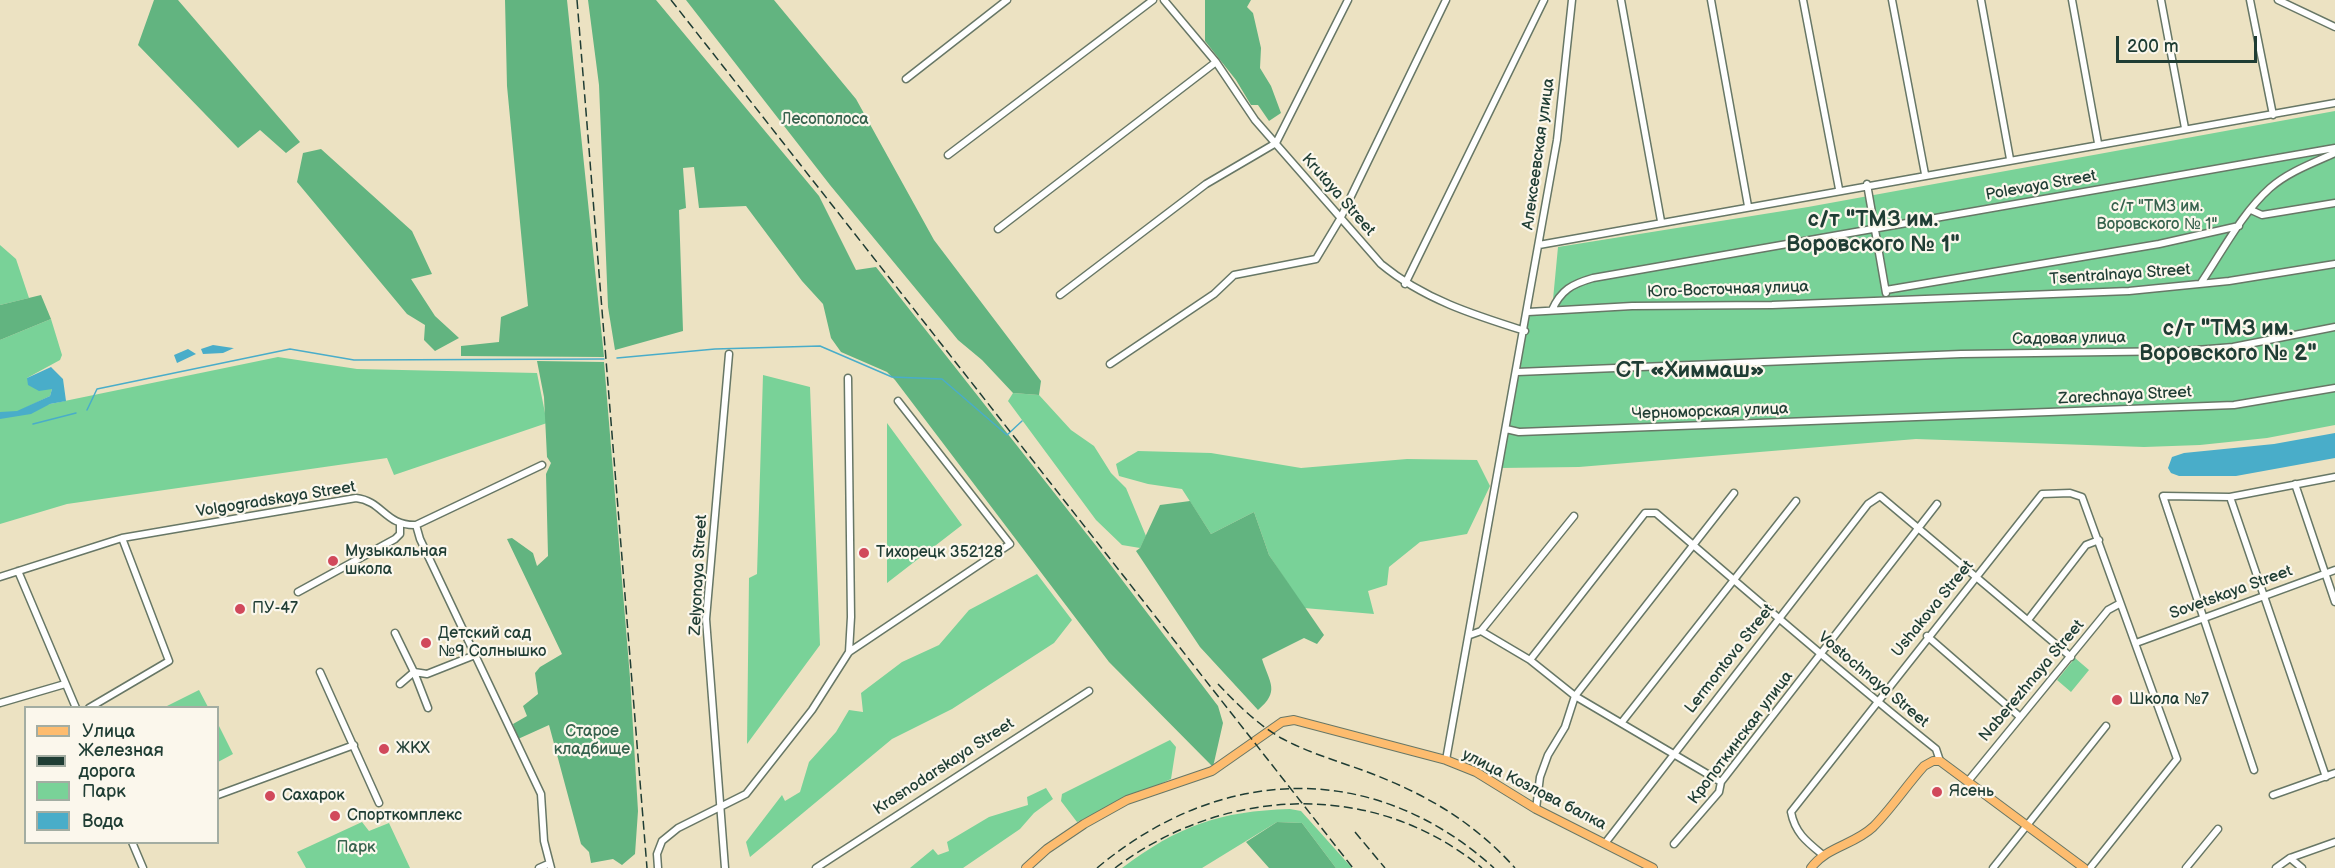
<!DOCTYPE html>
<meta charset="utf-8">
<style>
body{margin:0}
#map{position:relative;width:2335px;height:868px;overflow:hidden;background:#ece2c2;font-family:"Balsamiq Sans",sans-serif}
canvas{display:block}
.legend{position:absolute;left:24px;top:706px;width:195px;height:138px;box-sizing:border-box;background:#fbf7ec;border:2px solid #a3ada2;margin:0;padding:8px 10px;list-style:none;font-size:18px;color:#1f3d34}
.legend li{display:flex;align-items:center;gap:12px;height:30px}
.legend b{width:30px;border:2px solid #a3ada2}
.scale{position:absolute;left:2116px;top:36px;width:141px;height:27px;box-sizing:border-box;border:3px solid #1f3d34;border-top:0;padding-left:8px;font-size:18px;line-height:21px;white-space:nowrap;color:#1f3d34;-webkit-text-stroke:4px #fbf7ec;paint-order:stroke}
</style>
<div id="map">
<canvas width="2335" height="868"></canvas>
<ul class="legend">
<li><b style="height:8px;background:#fdbc6f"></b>Улица</li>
<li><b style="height:8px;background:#1f3d34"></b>Железная дорога</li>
<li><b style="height:16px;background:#79d298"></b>Парк</li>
<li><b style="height:16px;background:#49adc9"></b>Вода</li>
</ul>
<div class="scale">200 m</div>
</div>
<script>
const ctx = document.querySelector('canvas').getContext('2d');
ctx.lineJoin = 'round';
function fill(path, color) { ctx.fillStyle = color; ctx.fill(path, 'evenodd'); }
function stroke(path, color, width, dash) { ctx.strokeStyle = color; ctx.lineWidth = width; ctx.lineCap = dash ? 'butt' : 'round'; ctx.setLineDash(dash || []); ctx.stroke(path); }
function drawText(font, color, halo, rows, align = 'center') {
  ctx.font = font + ' "Balsamiq Sans",sans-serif'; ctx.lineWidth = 4.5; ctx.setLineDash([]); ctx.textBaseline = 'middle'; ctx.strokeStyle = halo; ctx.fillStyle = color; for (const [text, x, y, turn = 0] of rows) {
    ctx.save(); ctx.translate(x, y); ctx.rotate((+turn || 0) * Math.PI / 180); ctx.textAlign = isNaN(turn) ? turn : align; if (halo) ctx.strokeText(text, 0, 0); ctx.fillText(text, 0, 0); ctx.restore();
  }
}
fill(new Path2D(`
 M 2335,111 L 2335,425 L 2267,438 L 2200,445 L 2144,447 L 1916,439 L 1579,467 L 1499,468 L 1528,312 L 1552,310 L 1558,247 L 1808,207 Z
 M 0,245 L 16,259 L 29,298 L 0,305 Z
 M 51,319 L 62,355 L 60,360 L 27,378 L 52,389 L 50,396 L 21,410 L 278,357 L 357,369 L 537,373 L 547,423 L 394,475 L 387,458 L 67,504 L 0,524 L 0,414 L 11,412 L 0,412 L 0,340 Z
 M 763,375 L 810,387 L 820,645 L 747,744 L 749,578 L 757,574 Z
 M 1013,393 L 1039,395 L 1071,430 L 1094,446 L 1111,473 L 1126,488 L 1146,536 L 1140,548 L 1122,545 L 1096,520 L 1008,401 Z
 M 887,423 L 962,525 L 887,583 Z
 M 1138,451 L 1211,453 L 1301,468 L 1407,459 L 1477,460 L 1490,486 L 1467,534 L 1420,542 L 1389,567 L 1387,585 L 1368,591 L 1374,614 L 1304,608 L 1269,555 L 1254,512 L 1211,534 L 1182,489 L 1148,484 L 1119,476 L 1116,464 Z
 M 1037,574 L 1072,620 L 1054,643 L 952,709 L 892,739 L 750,857 L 746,842 L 782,795 L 785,801 L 800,792 L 809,762 L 836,732 L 849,710 L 863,712 L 861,693 L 902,662 L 939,645 L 969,610 Z
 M 2075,658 L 2089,670 L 2071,692 L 2057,680 Z
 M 199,690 L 208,707 L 165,707 Z
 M 218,724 L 233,754 L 218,762 Z
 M 1170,740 L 1176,747 L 1171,779 L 1077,822 L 1061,801 L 1062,794 Z
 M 1046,788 L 1053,799 L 1034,813 L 1020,829 L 963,868 L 910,868 L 933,849 L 938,855 L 949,851 L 947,842 L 989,817 L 1028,805 L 1027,797 Z
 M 1290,809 L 1301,811 L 1352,868 L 1336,868 L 1302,823 L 1277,822 L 1202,868 L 1122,868 C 1178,826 1220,811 1290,809 Z
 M 362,822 L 369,831 L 389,823 L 410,868 L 306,868 L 297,852 Z`), '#79d298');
fill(new Path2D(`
 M 154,0 L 178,0 L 300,142 L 286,153 L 260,130 L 238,148 L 138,45 Z
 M 505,0 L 567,0 L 604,357 L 461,356 L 461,346 L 499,342 L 501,317 L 528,306 L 507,86 Z
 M 588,0 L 656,0 L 819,196 L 856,270 L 876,267 L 1097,547 L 1218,706 L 1223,723 L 1213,767 L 1109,662 L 895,380 L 887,372 L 841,352 L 831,338 L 823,304 L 802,281 L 746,206 L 699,208 L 694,167 L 683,168 L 686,208 L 679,210 L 683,331 L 615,350 L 608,307 L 599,85 Z
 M 686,0 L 774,0 L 856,99 L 934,240 L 1041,381 L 1039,395 L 1013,393 L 982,360 L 958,340 L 830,185 Z
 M 1205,0 L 1251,0 L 1247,7 L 1253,13 L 1261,48 L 1260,68 L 1271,86 L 1281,113 L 1269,121 L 1258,105 L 1251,105 L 1236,80 L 1205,41 Z
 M 321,149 L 412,231 L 432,274 L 411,279 L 435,316 L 459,338 L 435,351 L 424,340 L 425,325 L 407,314 L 297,182 L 303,153 Z
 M 41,295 L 51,319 L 0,340 L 0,305 Z
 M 537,361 L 604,362 L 630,678 L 638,811 L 635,854 L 622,865 L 613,859 L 591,863 L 589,852 L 581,844 L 549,725 L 518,739 L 513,724 L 527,716 L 523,706 L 538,694 L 535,673 L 540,667 L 562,654 L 507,539 L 512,538 L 533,553 L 537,566 L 548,556 L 546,474 L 551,463 L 547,457 L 544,397 Z
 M 1190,501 L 1211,534 L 1254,512 L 1269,555 L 1324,635 L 1317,644 L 1304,638 L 1262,659 C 1270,684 1280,691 1258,710 L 1200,647 L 1136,551 L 1140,548 L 1160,505 Z
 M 1277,822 L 1302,823 L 1336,868 L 1269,868 L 1246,842 Z`), '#62b480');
fill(new Path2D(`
 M 213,345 L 233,348 L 234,348 L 223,353 L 203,354 L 201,349 Z
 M 188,349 L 196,354 L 177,363 L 174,355 Z
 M 51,367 L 63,379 L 66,401 L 50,404 L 31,414 L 0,419 L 0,412 L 17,411 L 50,396 L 52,389 L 39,391 L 28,385 L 27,378 Z
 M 2335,433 L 2335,458 L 2236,476 L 2179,476 L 2171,473 L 2168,468 L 2172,457 L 2184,453 L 2274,444 Z`), '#49adc9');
stroke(new Path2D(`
 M 617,358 L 715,349 L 820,346 L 892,377 L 942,379 L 1007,435 L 1022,421
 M 87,410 L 97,389 L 290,349 L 354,360 L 604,359
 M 33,424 L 76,413`), '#49adc9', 1.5);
const minor = new Path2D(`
 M 1164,0 L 1216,62 L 1255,120 L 1381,264 C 1423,299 1474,315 1525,331
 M 1621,0 L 1661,221
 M 1711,0 L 1748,206
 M 1803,0 L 1839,189
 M 1892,0 L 1925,174
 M 1981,0 L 2010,159
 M 2072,0 L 2098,143
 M 2161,0 L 2185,128
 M 2250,0 L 2273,115
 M 2278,0 L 2335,27
 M 906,79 L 1007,0
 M 1276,143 L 1348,0
 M 948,155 L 1153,0
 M 1867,184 L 1886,293
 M 2251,210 L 2262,215 L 2335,203
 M 998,229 L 1216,62
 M 1539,245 L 2335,103
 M 2201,283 C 2222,252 2242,213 2270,188 C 2288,172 2313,163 2335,153
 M 1405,284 L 1544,0
 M 1886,290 L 2159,244 L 2239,226
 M 1060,295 L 1206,184 L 1276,143
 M 1552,310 C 1561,290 1572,284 1593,278 L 2335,148
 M 1528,312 L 1632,306 L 1772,305 L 2129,291 L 2229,281 L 2335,264
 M 1110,364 L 1214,294 L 1234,275 L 1316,259 L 1340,219 L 1446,0
 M 1517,372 L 1961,354 L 2184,351 L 2233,347 L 2335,327
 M 848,378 L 851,617 L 849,652
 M 1506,429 L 1519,432 L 2234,405 L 2335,388
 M 2295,484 L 2335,602
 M 2230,497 L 2326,777
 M 416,525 L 420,539 L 541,794 L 544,841 L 551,868
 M 18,571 L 76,708
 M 0,577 L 122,538 L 356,498 C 383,501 385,526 416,525 L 542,465
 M 298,592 L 395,539 L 400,534 L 400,525
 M 2028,620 L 2086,545 L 2099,540
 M 1481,631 L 1530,660 L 1575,696 L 1721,782
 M 395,633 L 414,672 L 428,708
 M 1470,635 L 1481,631 L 1574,516
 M 1927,636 L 2019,716
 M 2136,643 L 2335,570
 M 1530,660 L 1645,513 L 1656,513 C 1749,593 1841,673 1936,749 L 1940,761
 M 320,672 L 379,803
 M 400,684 L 414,672 L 427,674 L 475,655
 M 0,703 L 65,684
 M 89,708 L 169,661 L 122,538
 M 1622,722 L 1796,501
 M 1446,760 L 1557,140 L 1572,0
 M 2254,770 L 2163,496 L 2230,497 L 2335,477
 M 1969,780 L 2108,610 L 2119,604
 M 218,795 L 354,745
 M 2273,795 L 2335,773
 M 1536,809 L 1540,777 L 1548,755 L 1565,727 L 1575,696 L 1734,493
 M 132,842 L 143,868
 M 1606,842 L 1868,504 L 1880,496 L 2071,657
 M 1674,844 L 1719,792 L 1721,782 L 1937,504
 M 1823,855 C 1807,842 1795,833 1791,812 L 2042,494 L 2070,493 L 2082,497 L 2177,759 L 2090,868
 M 2290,858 L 2302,868
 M 539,868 L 548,864
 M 658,868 L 657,854 L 662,841 L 678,828 L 746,794 L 812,710 L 849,652 L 1010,544 L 898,401
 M 725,868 L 706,619 L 729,354
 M 816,868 L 1089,691
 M 1993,868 L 2106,726
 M 2186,868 L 2218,829
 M 2276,868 L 2290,858 L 2335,842`);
const major = new Path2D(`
 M 1026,868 L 1047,849 L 1084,824 L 1127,800 L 1212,771 L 1282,722 L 1294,720 L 1446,760 L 1476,772 L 1536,809 L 1653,868
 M 1811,868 C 1826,847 1854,845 1873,827 C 1891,809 1906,786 1924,766 L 1933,761 L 1940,761 L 2084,868`);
stroke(minor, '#677766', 9);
stroke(major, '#677766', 10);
stroke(minor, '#fff', 6);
stroke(major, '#fdbc6f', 8);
stroke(new Path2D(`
 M 577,0 L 647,868
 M 671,0 L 1353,868
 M 1218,684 C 1237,704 1257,724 1281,738 C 1307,752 1334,760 1362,770 C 1422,792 1472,820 1515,868
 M 1355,832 L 1385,868
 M 1097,868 C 1220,765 1373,759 1494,868
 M 1115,868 C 1224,786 1374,779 1482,868`), '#1f3d34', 1.5, [9, 4.5]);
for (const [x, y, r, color] of [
 [864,553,6,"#d1495b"],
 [333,561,6,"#d1495b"],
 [240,609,6,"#d1495b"],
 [426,643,6,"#d1495b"],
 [2117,700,6,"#d1495b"],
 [384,749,6,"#d1495b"],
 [1937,792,6,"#d1495b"],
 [270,796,6,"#d1495b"],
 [335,816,6,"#d1495b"]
]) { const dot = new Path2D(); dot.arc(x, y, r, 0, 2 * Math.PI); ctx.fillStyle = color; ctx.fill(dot); stroke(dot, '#fbf7ec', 2); }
drawText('16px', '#36624d', '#fbf7ec', [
 ["Лесополоса",825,120],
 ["с/т \"ТМЗ им.",2157,207],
 ["Воровского № 1\"",2157,225],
 ["Старое",592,732],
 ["кладбище",592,750],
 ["Парк",356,848]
]);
drawText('16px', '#1f3d34', '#fbf7ec', [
 ["Алексеевская улица",1539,154,-82],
 ["Polevaya Street",2041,186,-10],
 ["Krutaya Street",1338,195,49],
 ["Tsentralnaya Street",2120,275,-4],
 ["Юго-Восточная улица",1728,290,-2],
 ["Садовая улица",2069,339,-1],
 ["Zarechnaya Street",2125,396,-3],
 ["Черноморская улица",1710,412,-2],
 ["Volgogradskaya Street",276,500,-9],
 ["Zelyonaya Street",699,575,-87],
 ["Sovetskaya Street",2231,593,-20],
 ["Ushakova Street",1933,609,-51],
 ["Lermontova Street",1730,659,-52],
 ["Vostochnaya Street",1873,680,40],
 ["Naberezhnaya Street",2032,681,-50],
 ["Кропоткинская улица",1741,738,-53],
 ["Krasnodarskaya Street",944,767,-33],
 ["улица Козлова балка",1534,790,27]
]);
drawText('16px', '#1f3d34', '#fbf7ec', [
 ["Музыкальная",345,552],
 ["школа",345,570],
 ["Тихорецк 352128",876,553],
 ["ПУ-47",252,609],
 ["Детский сад",438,634],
 ["№9 Солнышко",438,652],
 ["Школа №7",2129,700],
 ["ЖКХ",396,749],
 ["Ясень",1949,792],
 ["Сахарок",282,796],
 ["Спорткомплекс",347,816]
], 'left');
drawText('bold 22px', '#1f3d34', '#fbf7ec', [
 ["с/т \"ТМЗ им.",1873,220],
 ["Воровского № 1\"",1873,245],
 ["с/т \"ТМЗ им.",2228,329],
 ["Воровского № 2\"",2228,354],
 ["СТ «Химмаш»",1690,371]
]);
</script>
